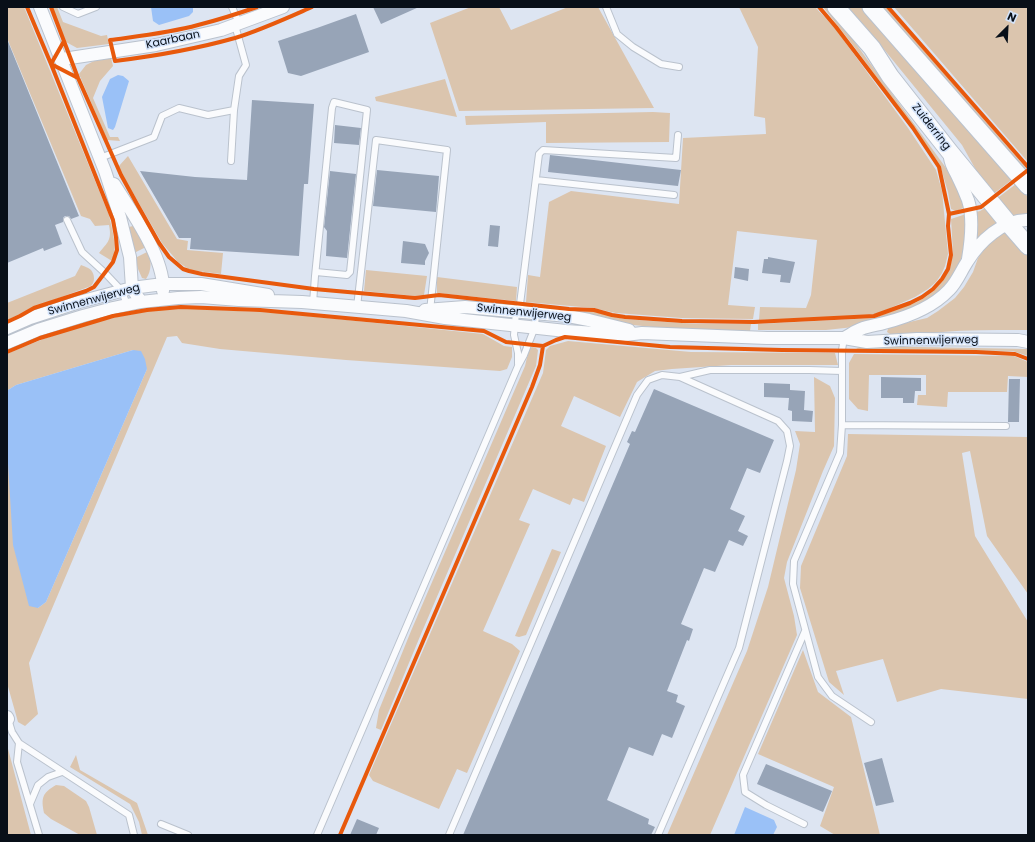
<!DOCTYPE html>
<style>
body{margin:0}
#map{position:relative;width:1035px;height:842px;overflow:hidden;background:#dde5f2;font-family:Poppins,sans-serif}
canvas{display:block}
.frame{position:absolute;inset:0;border:8px solid #080f18;pointer-events:none}
.north{position:absolute;left:987px;top:8px;width:40px;height:40px;-webkit-text-stroke:3px #d4e4fb;paint-order:stroke;rotate:24deg;font-size:11px;font-weight:700;line-height:16px;text-align:center;color:#080f18}
.north::after{content:'';display:block;margin:auto;width:14px;height:18px;background:#080f18;clip-path:polygon(50% 0,100% 100%,50% 72%,0 100%)}
</style>
<div id="map">
<canvas width="1035" height="842"></canvas>
<div class="frame"></div>
<div class="north">N</div>
</div>
<script>
const ctx = document.querySelector('canvas').getContext('2d');
ctx.lineJoin = 'round';
function fill(path, color) { ctx.fillStyle = color; ctx.fill(path, 'evenodd'); }
function stroke(path, color, width, dash) { ctx.strokeStyle = color; ctx.lineWidth = width; ctx.lineCap = dash ? 'butt' : 'round'; ctx.setLineDash(dash || []); ctx.stroke(path); }
function drawText(font, color, halo, rows, align = 'center') {
  ctx.font = font + ' Poppins,sans-serif'; ctx.lineWidth = 3; ctx.setLineDash([]); ctx.textBaseline = 'middle'; ctx.strokeStyle = halo; ctx.fillStyle = color; for (const [text, x, y, turn = 0] of rows) {
    ctx.save(); ctx.translate(x, y); ctx.rotate((+turn || 0) * Math.PI / 180); ctx.textAlign = isNaN(turn) ? turn : align; if (halo) ctx.strokeText(text, 0, 0); ctx.fillText(text, 0, 0); ctx.restore();
  }
}
fill(new Path2D(`
 M 7,7 L 24,7 L 109,215 C 112,230 118,247 112,261 L 99,253 C 108,242 112,240 109,225 L 95,226 L 90,219 L 81,216 L 7,38 Z
 M 52,7 L 57,7 L 63,22 L 101,36 L 107,35 L 109,44 L 77,48 L 66,42 Z
 M 471,7 L 499,7 L 511,30 L 568,7 L 598,7 L 654,108 L 459,111 L 430,23 Z
 M 739,7 L 815,7 L 834,27 L 908,128 L 936,170 L 942,191 L 948,254 L 945,266 L 942,273 L 936,282 L 928,289 L 915,297 L 879,313 L 865,316 L 759,320 L 760,307 L 806,308 L 811,295 L 817,240 L 737,231 L 728,305 L 755,307 L 753,319 L 682,318 L 616,313 L 593,308 L 526,302 L 528,275 L 540,277 L 549,202 L 571,191 L 679,204 L 683,138 L 766,134 L 765,118 L 754,116 L 758,47 Z
 M 823,7 L 827,7 L 838,19 L 954,179 L 966,207 L 956,211 L 951,209 L 948,192 L 940,165 L 914,127 L 849,40 Z
 M 848,7 L 863,7 L 1014,178 L 992,195 L 981,179 L 962,145 L 869,31 Z
 M 880,7 L 886,7 L 1026,168 L 1023,170 Z
 M 894,7 L 1028,7 L 1028,162 Z
 M 111,58 L 113,66 L 100,81 L 93,98 L 110,137 L 118,137 L 120,141 L 107,140 L 79,74 L 86,65 L 96,60 Z
 M 445,79 L 457,117 L 376,101 L 375,97 Z
 M 653,112 L 670,113 L 669,142 L 546,143 L 546,122 L 466,125 L 465,116 Z
 M 128,156 L 177,239 L 188,241 L 187,250 L 223,253 L 221,274 L 190,270 L 178,262 L 162,243 L 118,167 Z
 M 1016,184 L 1028,197 L 1028,216 L 1011,219 L 995,200 Z
 M 989,206 L 1002,223 L 979,238 L 977,238 L 976,212 L 980,211 Z
 M 966,214 L 968,236 L 964,251 L 957,269 L 950,280 L 938,293 L 926,302 L 905,312 L 854,327 L 826,330 L 758,330 L 758,324 L 874,318 L 917,302 L 927,296 L 935,289 L 943,280 L 950,268 L 953,253 L 951,219 Z
 M 133,226 L 136,227 L 146,247 L 134,253 L 127,230 L 129,227 Z
 M 1008,229 L 1028,251 L 1028,330 C 993,330 958,329 923,334 C 912,335 897,340 887,332 L 888,329 L 892,326 L 927,318 L 938,311 L 955,298 L 964,287 L 973,272 L 978,258 L 985,248 L 993,238 Z
 M 149,251 C 151,260 152,271 146,279 L 142,278 L 138,269 L 135,258 Z
 M 81,265 C 84,266 89,268 91,270 C 95,275 95,282 91,286 L 29,309 L 19,315 L 7,320 L 7,303 L 75,276 Z
 M 366,270 L 427,276 L 424,295 L 415,296 L 364,291 Z
 M 437,277 L 517,287 L 516,301 L 437,293 Z
 M 198,309 L 279,313 L 483,334 L 504,346 L 512,347 L 512,357 L 507,369 L 500,371 L 346,360 L 220,349 L 182,343 L 177,336 L 167,337 L 29,663 L 38,714 L 25,726 L 18,722 L 7,683 L 7,445 L 38,608 L 46,602 L 147,369 L 133,350 L 16,385 L 8,390 L 7,392 L 7,354 C 55,333 106,316 158,310 C 171,309 185,309 198,309 Z
 M 572,311 L 595,312 L 624,319 L 696,324 L 751,324 L 750,331 L 663,328 L 633,325 L 571,313 Z
 M 568,341 L 691,352 L 835,353 L 838,365 L 731,365 L 672,369 L 655,371 L 637,382 L 620,417 L 574,396 L 561,426 L 606,446 L 584,502 L 573,498 L 570,505 L 533,489 L 519,520 L 530,524 L 483,631 L 512,644 L 520,651 L 467,773 L 457,769 L 439,809 L 373,781 L 369,775 L 543,373 L 546,350 L 550,346 Z
 M 861,346 L 1028,349 L 1028,356 L 1013,351 L 856,349 Z
 M 532,347 L 536,348 L 538,350 L 536,366 L 421,634 L 381,730 L 376,728 L 379,710 L 411,631 L 525,366 L 529,349 Z
 M 854,354 L 1014,356 L 1028,362 L 1028,377 L 1008,376 L 1007,392 L 948,392 L 947,407 L 917,405 L 918,395 L 926,395 L 926,375 L 869,375 L 868,411 L 858,409 L 849,399 L 849,363 Z
 M 814,377 L 830,386 L 835,398 L 834,446 L 823,471 L 787,562 L 784,578 L 794,616 L 797,635 L 710,835 L 667,835 L 747,651 L 768,587 L 796,470 L 800,444 L 795,431 L 815,432 Z
 M 848,434 L 1028,437 L 1028,594 L 987,536 L 970,451 L 962,453 L 975,536 L 1028,622 L 1028,699 L 941,689 L 897,702 L 883,659 L 836,671 L 844,695 L 829,682 L 800,588 L 801,566 L 847,456 Z
 M 552,549 L 561,552 L 526,635 L 519,637 L 515,636 Z
 M 803,650 L 818,692 L 851,717 L 880,835 L 835,835 L 820,826 L 834,787 L 758,754 Z
 M 7,745 L 31,835 L 7,835 Z
 M 76,755 L 80,770 L 137,803 L 148,835 L 142,835 L 139,822 L 130,804 L 70,767 Z
 M 56,785 L 64,786 L 86,801 L 89,807 L 97,835 L 80,835 L 51,819 L 44,813 C 41,798 42,793 56,785 Z`), '#dbc5ae');
fill(new Path2D(`
 M 151,7 L 193,7 L 193,12 L 189,16 L 159,25 L 153,21 Z
 M 118,75 L 123,76 L 129,81 L 115,127 L 113,130 L 108,128 L 102,97 L 110,79 Z
 M 133,350 L 141,351 L 145,359 L 147,369 L 46,602 L 38,608 L 29,606 L 13,545 L 7,447 L 7,392 L 8,390 L 16,385 Z
 M 745,807 L 774,820 L 777,827 L 773,835 L 734,835 Z`), '#9ac1f7');
fill(new Path2D(`
 M 373,7 L 419,7 L 381,24 Z
 M 356,14 L 369,52 L 301,76 L 288,73 L 278,41 L 317,28 Z
 M 7,39 L 79,216 L 71,219 L 69,216 L 65,216 L 63,218 L 63,222 L 55,225 L 62,244 L 44,251 L 43,248 L 7,263 Z
 M 252,100 L 314,104 L 308,184 L 304,184 L 299,256 L 190,249 L 191,238 L 179,238 L 140,171 L 195,177 L 247,180 Z
 M 335,125 L 361,128 L 359,145 L 334,143 Z
 M 550,155 L 681,170 L 678,186 L 548,172 Z
 M 377,170 L 439,176 L 436,212 L 373,206 Z
 M 330,171 L 356,174 L 347,258 L 326,256 L 327,231 L 324,227 Z
 M 490,225 L 500,226 L 498,247 L 488,246 Z
 M 403,241 L 425,244 L 429,253 L 425,261 L 425,265 L 401,263 Z
 M 768,257 L 795,262 L 790,283 L 780,282 L 781,275 L 762,273 L 764,259 L 768,259 Z
 M 735,267 L 749,269 L 748,281 L 734,278 Z
 M 881,377 L 921,378 L 921,391 L 915,391 L 914,403 L 903,403 L 903,398 L 881,398 Z
 M 1009,379 L 1020,379 L 1019,422 L 1008,422 Z
 M 764,383 L 790,384 L 790,390 L 805,391 L 804,410 L 813,411 L 812,422 L 792,421 L 792,411 L 788,410 L 789,398 L 764,397 Z
 M 654,389 L 774,440 L 760,473 L 747,468 L 730,509 L 745,516 L 738,531 L 748,536 L 743,546 L 729,540 L 715,572 L 704,568 L 681,624 L 693,629 L 689,641 L 687,640 L 667,691 L 678,695 L 676,702 L 685,706 L 672,738 L 662,734 L 653,756 L 629,747 L 607,800 L 649,819 L 648,824 L 655,827 L 651,835 L 463,835 L 630,444 L 627,442 L 632,431 L 635,432 Z
 M 882,758 L 894,802 L 876,806 L 864,763 Z
 M 766,764 L 832,791 L 823,812 L 757,784 Z
 M 357,819 L 379,828 L 376,835 L 350,835 Z`), '#97a4b7');
const lane = new Path2D(`
 M 63,7 L 78,14 L 96,7
 M 232,7 L 239,23
 M 606,7 L 617,34 L 633,47 L 661,64 L 679,67
 M 234,110 L 239,76 L 246,65 L 235,25
 M 100,158 L 154,137 L 162,116 L 179,108 L 208,115 L 234,110 L 231,161
 M 536,180 L 674,195
 M 67,220 L 82,252 L 105,273 L 122,291 L 127,305
 M 313,303 L 315,276 L 332,108 L 334,102 L 367,110 L 350,272 L 347,275 L 316,272
 M 357,307 L 376,140 L 447,150 L 430,311
 M 516,312 L 514,335 L 518,353 L 518,364
 M 519,312 L 539,154 L 543,150 L 676,158 L 678,135
 M 844,338 L 842,350 L 842,425 L 840,453 L 794,561 L 793,584 L 818,677 L 832,696 L 871,722
 M 680,377 L 710,370 L 809,370 L 842,371
 M 842,425 L 1006,426
 M 8,719 L 12,732 L 19,743 L 129,815 L 134,835
 M 19,743 L 17,762 L 39,835
 M 30,804 L 38,785 L 48,777 L 62,772
 M 161,824 L 188,835
 M 804,824 L 766,805 L 745,792 L 743,775 L 805,631
 M 317,835 L 518,366 L 524,355 L 535,327 L 536,313
 M 449,835 L 637,395 L 648,380 L 662,375 L 680,377 L 778,421 L 787,431 L 790,446 L 787,461 L 739,648 L 658,835`);
const street = new Path2D(`
 M 40,7 L 105,171 L 120,217 L 130,257 L 132,288 L 141,302
 M 60,59 L 70,58 L 156,45 L 221,30 L 283,7
 M 950,158 C 951,165 954,169 957,175 C 961,183 965,192 968,200 C 974,218 971,241 968,259
 M 114,184 C 131,211 165,258 163,291
 M 425,310 L 465,307 L 568,316 L 589,320 L 629,330
 M 7,328 L 30,318 L 79,302 L 132,288 L 163,284 L 201,284 L 268,295
 M 844,338 C 850,335 855,331 861,329 C 868,326 877,325 884,323 C 908,317 932,308 949,290 C 957,282 961,271 967,262 C 979,242 1003,219 1028,220
 M 7,343 L 38,330 L 83,316 L 113,308 L 141,302 L 178,298 L 201,297 L 239,300 L 302,302 L 406,311 L 445,318 L 566,331 L 625,335 L 642,333 L 767,338 L 844,338 L 867,342 L 917,339 L 1018,340 L 1028,342
 M 7,717 L 8,719`);
const secondary = new Path2D(`
 M 836,7 L 872,48 L 890,76 L 949,151 L 1008,223 L 1028,246
 M 871,7 L 1028,186`);
stroke(lane, '#bac2cd', 8);
stroke(street, '#bac2cd', 14);
stroke(secondary, '#bac2cd', 19);
stroke(lane, '#fafbfd', 6);
stroke(street, '#fafbfd', 12);
stroke(secondary, '#fafbfd', 17);
stroke(new Path2D(`
 M 51,7 L 78,78 L 121,175 L 137,204 L 159,243 L 169,257 L 183,269 L 189,271 L 202,274 L 314,289 L 415,298 L 439,295 L 569,309 L 594,310 L 612,315 L 625,317 L 682,321 L 754,322 L 874,316 L 910,303 L 922,297 L 933,289 L 942,279 L 948,269 L 951,255 L 948,226 L 949,214 L 945,195 L 939,167 L 913,128 L 836,27 L 819,7
 M 257,7 C 237,14 218,20 198,25 C 169,33 139,36 110,40 L 115,61 C 155,56 196,49 235,38 C 261,30 287,18 312,7
 M 888,7 L 1028,167
 M 64,41 L 51,64 L 78,78
 M 949,214 L 981,207 L 1028,170
 M 7,322 L 20,316 L 34,308 L 86,291 L 94,287 L 113,262 L 117,250 L 116,237 L 113,220 L 51,64 L 27,7
 M 7,352 L 40,338 L 113,316 L 147,310 L 181,307 L 260,310 L 484,331 L 506,342 L 543,346 L 556,340 L 565,337 L 670,347 L 782,350 L 976,352 L 1015,354 L 1028,359
 M 340,835 L 532,387 L 540,365 L 543,346`), '#e8590c', 4);
drawText('11px', '#080f18', '#d4e4fb', [
 ["Kaarbaan",173,40,-12],
 ["Zuiderring",931,127,52],
 ["Swinnenwijerweg",94,300,-15],
 ["Swinnenwijerweg",524,313,6],
 ["Swinnenwijerweg",931,341,-1]
]);
</script>
